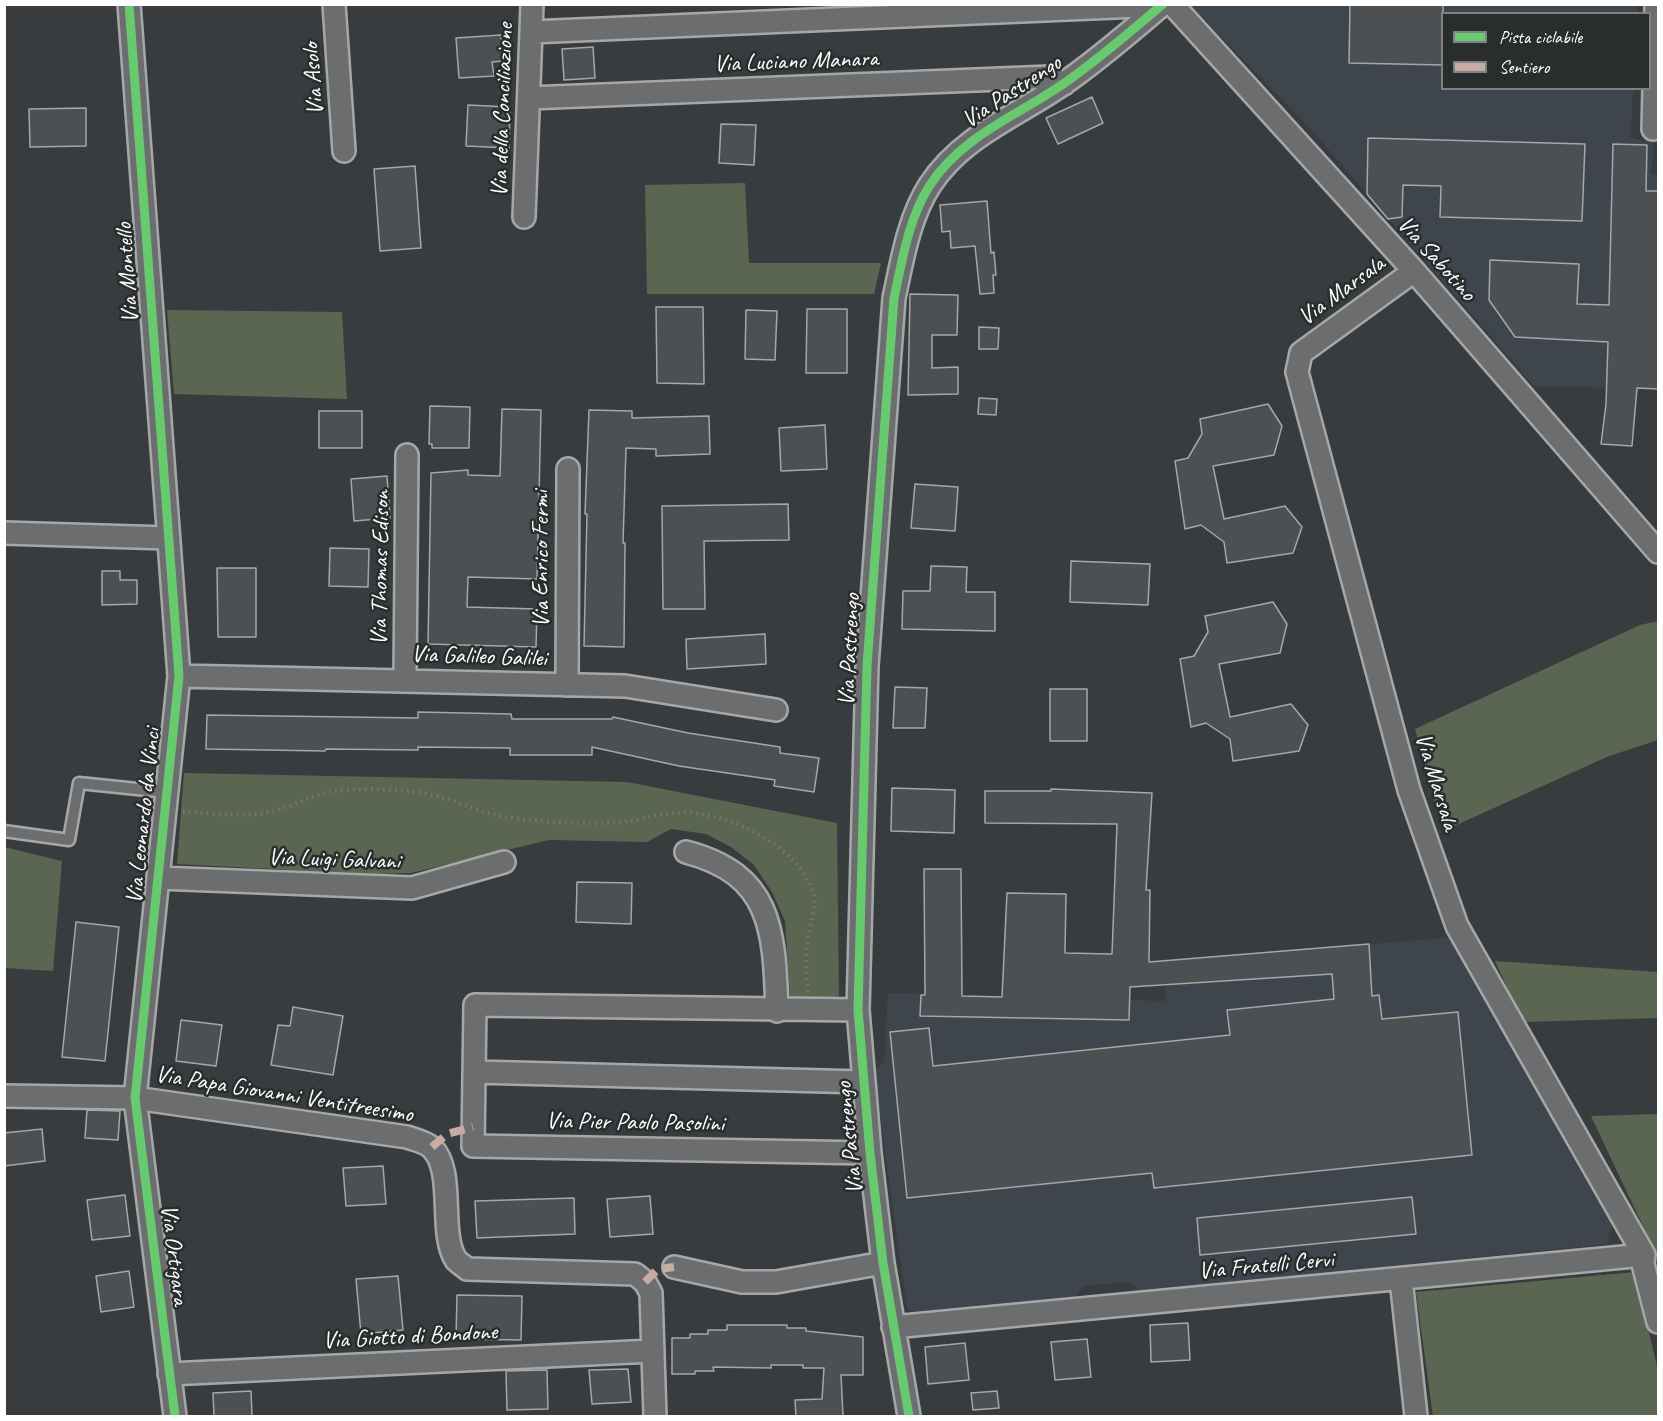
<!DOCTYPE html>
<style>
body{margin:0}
#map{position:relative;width:1663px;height:1421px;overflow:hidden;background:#393c3e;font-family:Caveat,sans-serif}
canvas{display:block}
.frame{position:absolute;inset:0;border:6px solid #fff;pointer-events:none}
.legend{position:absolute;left:1441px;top:12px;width:210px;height:78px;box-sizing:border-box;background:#2a2d2e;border:2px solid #7f8182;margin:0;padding:8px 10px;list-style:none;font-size:18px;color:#fff}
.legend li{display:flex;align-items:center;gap:12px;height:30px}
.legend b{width:30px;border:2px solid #7f8182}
</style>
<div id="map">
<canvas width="1663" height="1421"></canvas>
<div class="frame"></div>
<ul class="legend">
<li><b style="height:8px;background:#67ca6e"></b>Pista ciclabile</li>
<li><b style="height:8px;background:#c7aca2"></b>Sentiero</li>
</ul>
</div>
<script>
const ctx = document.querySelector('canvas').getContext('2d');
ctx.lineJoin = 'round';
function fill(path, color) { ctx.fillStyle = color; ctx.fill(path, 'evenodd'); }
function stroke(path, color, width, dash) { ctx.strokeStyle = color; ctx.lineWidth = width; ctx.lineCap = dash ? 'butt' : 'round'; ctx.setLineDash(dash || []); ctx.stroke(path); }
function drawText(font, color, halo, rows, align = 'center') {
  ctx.font = font + ' Caveat,sans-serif'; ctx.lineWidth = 5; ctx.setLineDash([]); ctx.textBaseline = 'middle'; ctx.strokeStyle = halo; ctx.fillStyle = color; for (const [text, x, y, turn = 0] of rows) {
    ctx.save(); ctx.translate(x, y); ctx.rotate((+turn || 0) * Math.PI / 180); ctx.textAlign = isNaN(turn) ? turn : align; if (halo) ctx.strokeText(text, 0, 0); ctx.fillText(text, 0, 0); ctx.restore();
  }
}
fill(new Path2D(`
 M 1190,5 L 1638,5 L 1637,14 L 1442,14 L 1442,88 L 1633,89 L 1631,138 L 1654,142 L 1651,174 L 1658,175 L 1658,389 L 1534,386 L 1308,126 Z
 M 1456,937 L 1612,1224 L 1607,1244 L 1141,1291 L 1128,1282 L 1083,1286 L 1073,1303 L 919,1318 L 907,1307 L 874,1072 L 884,1062 L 888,993 L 1165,1001 L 1165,961 Z`), '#3e454c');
fill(new Path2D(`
 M 745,183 L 749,263 L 881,263 L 874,294 L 647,294 L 645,185 Z
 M 167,310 L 342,312 L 347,399 L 174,394 Z
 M 1658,621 L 1658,740 L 1609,756 L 1443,831 L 1415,729 L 1640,625 Z
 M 184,773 L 627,782 L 837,823 L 839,1001 L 790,999 L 785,921 L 772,892 L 754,865 L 731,847 L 706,834 L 671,829 L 647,842 L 549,840 L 411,873 L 371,874 L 177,864 Z
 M 4,847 L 62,861 L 53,971 L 5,968 Z
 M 1495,961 L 1658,972 L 1658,1018 L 1523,1022 Z
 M 1658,1114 L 1658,1258 L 1591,1116 Z
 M 1635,1272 L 1658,1371 L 1658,1416 L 1433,1416 L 1416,1292 Z`), '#5a6651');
const building = new Path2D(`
 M 1350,4 L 1443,4 L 1443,65 L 1349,63 Z
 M 501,35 L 503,61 L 492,62 L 494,76 L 459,78 L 456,38 Z
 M 593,47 L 595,78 L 564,80 L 562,49 Z
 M 1092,97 L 1103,123 L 1058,144 L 1046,118 Z
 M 468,105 L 510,107 L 509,148 L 466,146 Z
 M 86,108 L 86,146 L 30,147 L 29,109 Z
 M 721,124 L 756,125 L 754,165 L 719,163 Z
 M 1368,138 L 1585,144 L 1582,221 L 1440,217 L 1441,186 L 1403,185 L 1402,217 L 1388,219 L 1367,194 Z
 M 1613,144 L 1647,145 L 1646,191 L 1659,191 L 1659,389 L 1637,388 L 1632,446 L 1601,444 L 1606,404 L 1608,342 L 1515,337 L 1489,300 L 1490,260 L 1579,264 L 1577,304 L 1609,305 Z
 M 415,166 L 421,248 L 380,251 L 374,169 Z
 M 987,201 L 991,253 L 994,252 L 996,275 L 993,275 L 994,293 L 980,294 L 975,246 L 951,248 L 950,231 L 942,232 L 940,205 Z
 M 910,294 L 958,295 L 957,335 L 932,335 L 932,368 L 958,367 L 958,394 L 908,395 Z
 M 656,307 L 703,307 L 704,384 L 657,383 Z
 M 807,309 L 847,309 L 847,373 L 806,373 Z
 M 746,310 L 777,311 L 775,360 L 745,359 Z
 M 979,327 L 999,328 L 998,349 L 979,349 Z
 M 979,398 L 997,399 L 996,415 L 978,414 Z
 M 1268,404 L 1282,426 L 1274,455 L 1213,466 L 1224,519 L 1285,506 L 1302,527 L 1293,553 L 1227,563 L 1224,542 L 1201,525 L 1185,529 L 1175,461 L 1188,458 L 1202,434 L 1200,419 Z
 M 430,406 L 470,407 L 469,448 L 432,448 L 432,444 L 429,444 Z
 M 502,409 L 541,410 L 537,579 L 468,577 L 467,607 L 537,609 L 536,647 L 428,644 L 431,473 L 468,470 L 468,475 L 500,476 Z
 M 589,410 L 632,411 L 632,418 L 709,416 L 710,454 L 656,456 L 656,449 L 626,448 L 623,543 L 625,543 L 624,647 L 584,646 L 587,514 L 585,514 Z
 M 319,411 L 362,411 L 362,448 L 319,448 Z
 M 825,425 L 827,469 L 781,471 L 779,428 Z
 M 387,476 L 390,518 L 354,521 L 351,479 Z
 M 915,484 L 958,487 L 955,531 L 911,528 Z
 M 788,504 L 789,540 L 704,541 L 705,609 L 663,609 L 662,506 Z
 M 330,548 L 369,549 L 368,587 L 329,586 Z
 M 1071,561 L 1150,564 L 1148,605 L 1070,602 Z
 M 931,566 L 967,567 L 966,592 L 995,592 L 995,631 L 902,629 L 903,591 L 930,591 Z
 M 217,568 L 256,568 L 256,637 L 218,637 Z
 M 102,571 L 120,571 L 120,580 L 137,580 L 137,604 L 102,605 Z
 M 1273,602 L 1287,624 L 1280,653 L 1219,664 L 1230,717 L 1291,704 L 1308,725 L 1299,751 L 1233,761 L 1230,739 L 1206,723 L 1191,727 L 1180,659 L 1194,656 L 1208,632 L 1205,616 Z
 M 765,634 L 766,664 L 687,669 L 686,639 Z
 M 895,687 L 927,688 L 925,728 L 893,728 Z
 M 1050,689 L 1087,689 L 1087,741 L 1050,741 Z
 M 418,712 L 511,714 L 512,719 L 612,719 L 613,717 L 688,733 L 780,747 L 780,753 L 819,758 L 814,792 L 774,786 L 775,780 L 679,766 L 592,747 L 592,755 L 510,755 L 510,748 L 418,747 L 418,750 L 326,749 L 325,751 L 206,749 L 207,715 L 418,718 Z
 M 892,788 L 955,790 L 954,833 L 891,831 Z
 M 1051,789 L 1152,793 L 1146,890 L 1150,890 L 1149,962 L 1369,944 L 1372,996 L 1379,995 L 1382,1019 L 1458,1012 L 1472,1155 L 1154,1188 L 1152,1173 L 907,1198 L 890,1032 L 929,1028 L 933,1066 L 1230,1035 L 1227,1010 L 1334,999 L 1332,974 L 1130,987 L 1129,1020 L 920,1016 L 921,995 L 925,995 L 924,869 L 961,869 L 962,996 L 1002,997 L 1007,893 L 1066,894 L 1065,953 L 1112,954 L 1117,824 L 985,823 L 985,791 L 1051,791 Z
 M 577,882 L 632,883 L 631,924 L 576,922 Z
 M 76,922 L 119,927 L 105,1061 L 62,1057 Z
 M 293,1007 L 343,1016 L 333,1075 L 271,1065 L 278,1025 L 290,1026 Z
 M 181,1020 L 222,1025 L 216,1066 L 176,1061 Z
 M 87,1110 L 120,1111 L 118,1140 L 85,1138 Z
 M 42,1129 L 45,1161 L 4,1166 L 4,1133 Z
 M 383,1166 L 386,1204 L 346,1206 L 343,1168 Z
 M 125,1195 L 130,1236 L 92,1240 L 87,1200 Z
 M 650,1196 L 653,1234 L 610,1237 L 607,1199 Z
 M 1412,1197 L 1416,1234 L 1200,1255 L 1197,1218 Z
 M 574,1198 L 575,1234 L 477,1238 L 475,1201 Z
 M 129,1271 L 134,1307 L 101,1312 L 96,1276 Z
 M 398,1276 L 403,1330 L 361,1334 L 356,1279 Z
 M 457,1295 L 522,1296 L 521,1340 L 456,1339 Z
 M 1188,1323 L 1190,1360 L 1151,1362 L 1150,1325 Z
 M 727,1325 L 787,1325 L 787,1328 L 806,1328 L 806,1331 L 863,1337 L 863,1375 L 841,1375 L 843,1416 L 796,1416 L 795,1400 L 822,1399 L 824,1368 L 803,1368 L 803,1365 L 771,1365 L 771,1368 L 713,1367 L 714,1371 L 695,1371 L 695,1374 L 672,1374 L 672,1338 L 690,1338 L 690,1334 L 708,1334 L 708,1330 L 727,1330 Z
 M 1087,1339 L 1091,1377 L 1055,1380 L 1051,1342 Z
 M 965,1343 L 969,1380 L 928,1384 L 925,1347 Z
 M 628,1369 L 631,1402 L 592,1404 L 589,1370 Z
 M 547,1370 L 548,1409 L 507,1410 L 506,1371 Z
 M 251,1391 L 252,1416 L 214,1416 L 213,1393 Z
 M 997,1391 L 999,1408 L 973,1410 L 971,1393 Z`);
fill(building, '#4c5053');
stroke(building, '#a6a7a8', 1.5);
const lane = new Path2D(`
 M 4,831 L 69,840 L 79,783 L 166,792`);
const street = new Path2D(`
 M 129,4 L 179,676 L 135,1098 L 175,1416
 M 334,4 L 344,151
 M 1172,4 L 1414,271 L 1658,552
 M 531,32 L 1138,6 L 1151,14
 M 529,98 L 1050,77 L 1064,84
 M 1653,129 L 1656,4
 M 524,217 L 532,4
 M 1414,271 L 1301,353 L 1297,372 L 1409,790 L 1457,926 L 1644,1255 L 1643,1264 L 1658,1322
 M 4,533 L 168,538
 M 179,676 L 625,686 L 776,710
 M 405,680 L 407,455
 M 567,685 L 568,469
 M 686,852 C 774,875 774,933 777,1011
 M 158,878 L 412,888 L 504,862
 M 858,1010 L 475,1005 L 473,1146 L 870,1153
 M 475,1072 L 863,1082
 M 4,1096 L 135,1098 L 407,1137 C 415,1140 426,1142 432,1148 C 456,1172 438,1232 456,1260 C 459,1263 464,1266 467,1269 L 635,1274 L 645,1282 L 651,1293 L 655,1416
 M 674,1267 L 742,1282 L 776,1282 L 883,1263
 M 1401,1279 L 1416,1416
 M 893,1327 L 1644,1255
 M 169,1374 L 653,1351
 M 909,1416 L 883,1263 L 870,1153 L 858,1010 L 867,666 L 894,298 C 902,261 909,217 930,185 C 962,136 1017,116 1063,84 C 1098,60 1131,31 1163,4`);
stroke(lane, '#a6a7a8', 15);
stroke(street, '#a6a7a8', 26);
stroke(new Path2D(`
 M 183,811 C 211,813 241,818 269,812 C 295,807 316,791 342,790 C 374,788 410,789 441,797 C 463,803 484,814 506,817 C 536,822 593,825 623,822 C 640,821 656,814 672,813 C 720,808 794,842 812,889 C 819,906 808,930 807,947 C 805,961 807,977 808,992`), '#757777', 4, [1.5, 4.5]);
stroke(lane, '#6c6d6e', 10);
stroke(street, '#6c6d6e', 21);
stroke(new Path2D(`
 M 432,1147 L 447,1134 L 473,1127
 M 645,1282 L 658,1269 L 674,1267`), '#c7aca2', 8, [15, 8]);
stroke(new Path2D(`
 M 129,4 L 179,676 L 135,1098 L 175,1416
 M 909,1416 L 883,1263 L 870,1153 L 858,1010 L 867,666 L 894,298 C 902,261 909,217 930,185 C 962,136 1017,116 1063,84 C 1098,60 1131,31 1163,4`), '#67ca6e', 9);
drawText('24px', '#fff', '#2a2d2e', [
 ["Via Luciano Manara",796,62,-2],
 ["Via Asolo",314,79,-94],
 ["Via Pastrengo",1012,92,-33],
 ["Via della Conciliazione",503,110,-88],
 ["Via Sabotino",1436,259,48],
 ["Via Montello",128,273,-94],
 ["Via Marsala",1342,291,-36],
 ["Via Enrico Fermi",542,559,-90],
 ["Via Thomas Edison",381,568,-89],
 ["Via Pastrengo",850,650,-87],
 ["Via Galileo Galilei",479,657,2],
 ["Via Marsala",1436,782,73],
 ["Via Leonardo da Vinci",144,816,-84],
 ["Via Luigi Galvani",334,860,2],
 ["Via Papa Giovanni Ventitreesimo",284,1095,9],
 ["Via Pier Paolo Pasolini",635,1123,1],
 ["Via Pastrengo",850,1138,-96],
 ["Via Ortigara",174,1255,83],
 ["Via Fratelli Cervi",1266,1266,-5],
 ["Via Giotto di Bondone",410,1337,-3]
]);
</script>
